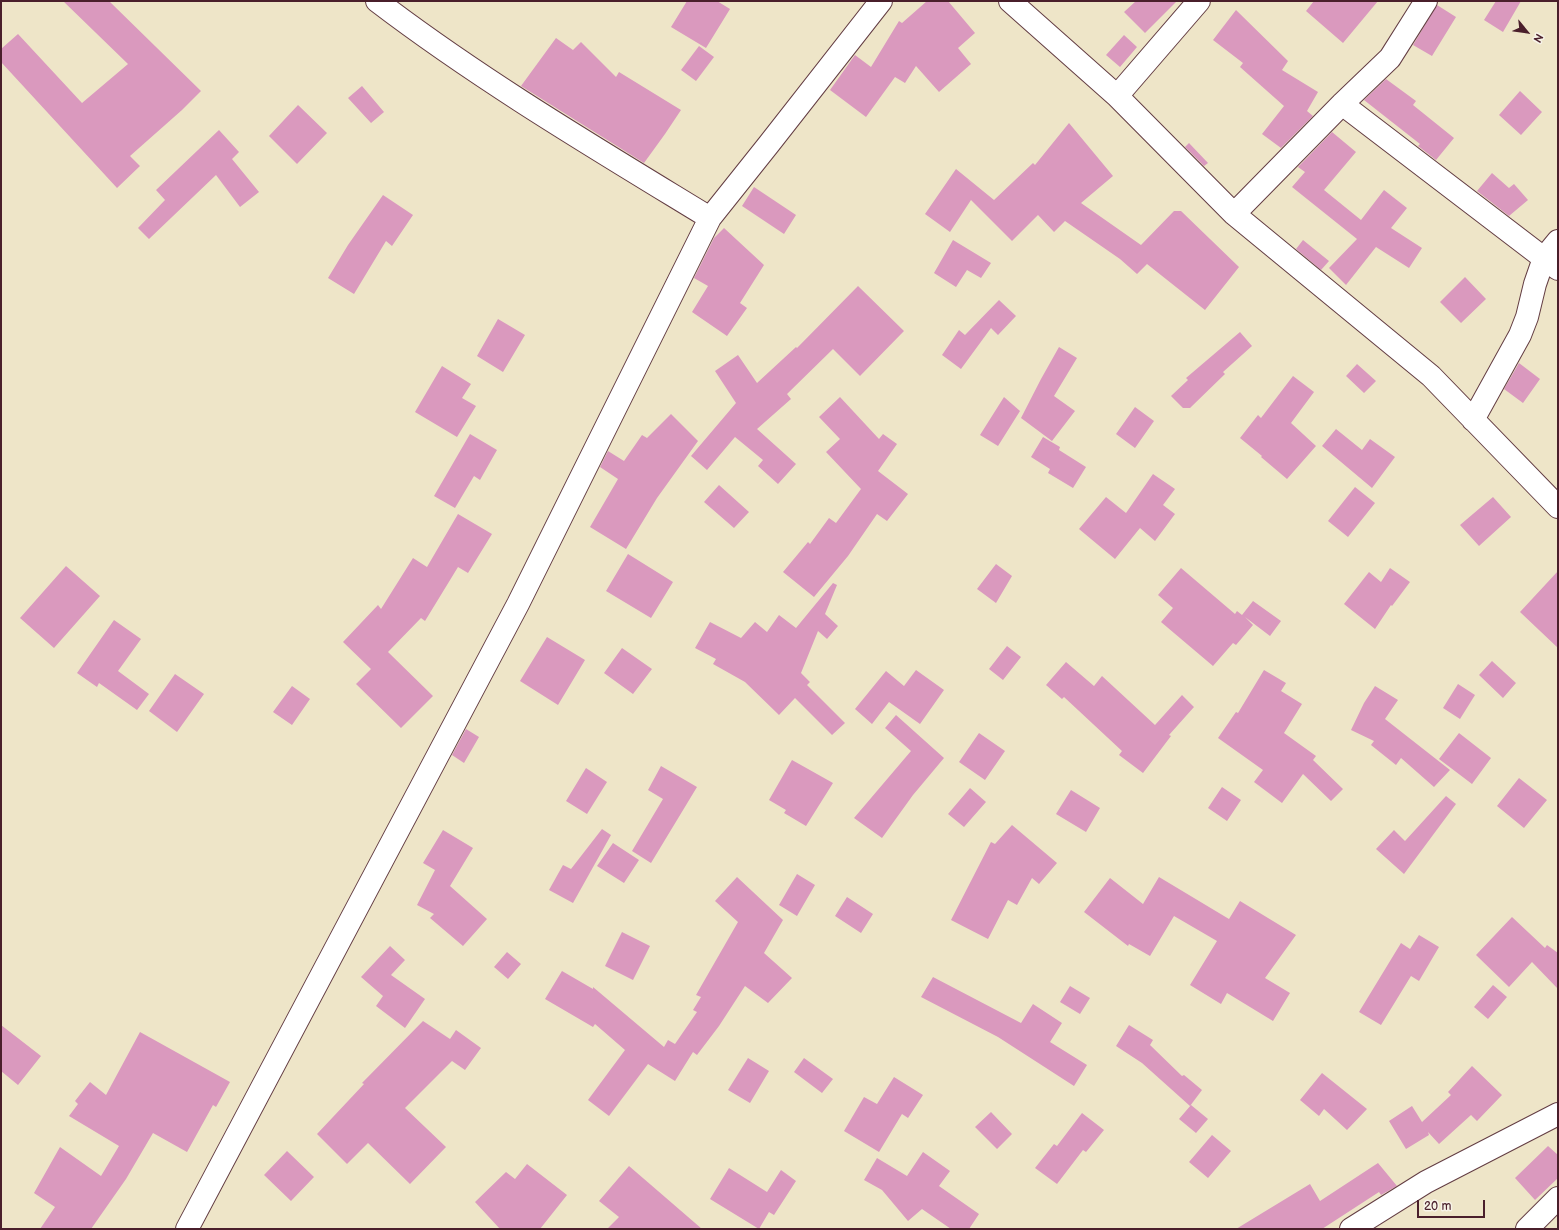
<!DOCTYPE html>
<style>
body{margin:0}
#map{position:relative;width:1559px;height:1230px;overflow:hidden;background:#eee5c8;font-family:"Balsamiq Sans",sans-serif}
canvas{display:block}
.frame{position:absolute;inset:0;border:2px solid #4a1f2b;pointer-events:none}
.north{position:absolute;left:1507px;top:12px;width:40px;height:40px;-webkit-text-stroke:3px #f7f3e8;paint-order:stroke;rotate:119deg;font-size:11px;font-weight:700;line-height:16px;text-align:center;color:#4a1f2b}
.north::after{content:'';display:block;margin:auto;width:14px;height:18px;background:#4a1f2b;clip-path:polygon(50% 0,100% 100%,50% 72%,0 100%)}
.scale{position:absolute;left:1417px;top:1200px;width:68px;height:18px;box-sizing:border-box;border:2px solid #4a1f2b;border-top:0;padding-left:5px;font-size:12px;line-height:14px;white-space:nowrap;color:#4a1f2b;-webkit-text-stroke:3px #f7f3e8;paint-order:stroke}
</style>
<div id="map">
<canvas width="1559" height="1230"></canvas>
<div class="frame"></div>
<div class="north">N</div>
<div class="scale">20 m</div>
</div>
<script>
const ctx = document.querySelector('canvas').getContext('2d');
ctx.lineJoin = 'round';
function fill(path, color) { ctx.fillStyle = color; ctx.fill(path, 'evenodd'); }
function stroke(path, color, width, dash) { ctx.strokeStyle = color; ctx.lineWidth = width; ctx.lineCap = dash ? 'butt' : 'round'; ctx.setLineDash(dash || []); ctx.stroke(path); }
fill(new Path2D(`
 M 63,1 L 109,1 L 201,91 L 182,110 L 130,156 L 140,166 L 117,188 L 1,62 L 1,49 L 18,34 L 82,103 L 128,64 Z
 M 687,1 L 717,1 L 730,9 L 706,48 L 671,27 Z
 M 927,1 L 948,1 L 975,33 L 958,48 L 971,64 L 939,92 L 916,66 L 905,83 L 895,77 L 866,117 L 830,90 L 855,55 L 871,67 L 899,21 L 902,23 Z
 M 1136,1 L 1177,1 L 1145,33 L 1124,12 Z
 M 1314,1 L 1378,1 L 1343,43 L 1306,11 Z
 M 1496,1 L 1521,1 L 1503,32 L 1484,20 Z
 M 1437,5 L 1456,17 L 1432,56 L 1413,45 Z
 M 1236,10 L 1288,61 L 1282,70 L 1318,92 L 1307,111 L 1313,116 L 1281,148 L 1262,134 L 1284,106 L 1240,67 L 1243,63 L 1213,40 Z
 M 1124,35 L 1137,47 L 1120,67 L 1106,55 Z
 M 556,38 L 573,50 L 581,42 L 616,77 L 619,72 L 681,110 L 665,134 L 644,163 L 521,86 Z
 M 699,46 L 714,57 L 696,81 L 681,70 Z
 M 1386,79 L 1416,101 L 1413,105 L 1454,138 L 1436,160 L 1418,146 L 1420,144 L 1364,100 Z
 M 362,86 L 384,112 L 371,123 L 348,98 Z
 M 1520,91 L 1542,112 L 1521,135 L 1499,115 Z
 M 298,105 L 327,133 L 297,164 L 269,136 Z
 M 1069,123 L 1113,176 L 1081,203 L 1141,245 L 1174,211 L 1181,211 L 1239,267 L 1205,310 L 1147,264 L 1137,274 L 1120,259 L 1065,221 L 1054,232 L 1038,215 L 1012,241 L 971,200 L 950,232 L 925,214 L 956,169 L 994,200 L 1033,163 L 1035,165 Z
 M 219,130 L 239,152 L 232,159 L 259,192 L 240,207 L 216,175 L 149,239 L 138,228 L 165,200 L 156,190 Z
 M 1332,132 L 1356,152 L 1324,190 L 1361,220 L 1384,190 L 1407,208 L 1391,228 L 1422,248 L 1409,268 L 1376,247 L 1346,285 L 1329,268 L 1357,239 L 1292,187 L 1305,172 L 1298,167 Z
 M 1189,143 L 1208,163 L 1204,166 L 1185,147 Z
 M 1492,173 L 1509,188 L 1514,184 L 1528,200 L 1509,216 L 1477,191 Z
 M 754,187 L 796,215 L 784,234 L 742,206 Z
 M 383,195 L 413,215 L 392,246 L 386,241 L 354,294 L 328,278 L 348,245 Z
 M 724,228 L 764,265 L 740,303 L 747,308 L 727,336 L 692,312 L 708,286 L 694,278 L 714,238 Z
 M 953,240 L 991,263 L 981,278 L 967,270 L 956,287 L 934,273 Z
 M 1303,240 L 1329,261 L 1321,270 L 1296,249 Z
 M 1465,277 L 1486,299 L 1461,323 L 1440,302 Z
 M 858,286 L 904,331 L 860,376 L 833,349 L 787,394 L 791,399 L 757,429 L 796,464 L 778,484 L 758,466 L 763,460 L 735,437 L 707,470 L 691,456 L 736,403 L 715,371 L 738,355 L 757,383 L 796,347 L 797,348 Z
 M 999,300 L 1016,316 L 998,335 L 991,328 L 961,369 L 942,355 L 959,330 L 965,335 Z
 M 498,319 L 525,335 L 503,372 L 477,356 Z
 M 1240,332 L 1252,346 L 1223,372 L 1225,374 L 1190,408 L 1183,408 L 1171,396 L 1188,380 L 1186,378 Z
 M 1059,347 L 1077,358 L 1054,396 L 1075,411 L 1052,441 L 1021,418 L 1041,379 Z
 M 1519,363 L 1540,379 L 1523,403 L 1504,389 Z
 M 1357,364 L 1376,381 L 1364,393 L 1346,376 Z
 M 442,366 L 471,384 L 462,398 L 476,406 L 457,437 L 415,412 Z
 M 1293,376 L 1314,392 L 1291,423 L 1316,446 L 1287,479 L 1261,457 L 1262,456 L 1240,438 L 1258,415 L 1261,418 Z
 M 840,397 L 879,439 L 883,434 L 897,444 L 878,471 L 908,494 L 887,521 L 877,514 L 848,556 L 814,597 L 783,572 L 808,542 L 810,544 L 829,518 L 836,523 L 861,489 L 826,452 L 840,439 L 819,417 Z
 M 1004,397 L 1020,411 L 998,446 L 980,435 Z
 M 1135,407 L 1154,421 L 1135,448 L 1116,434 Z
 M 671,414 L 698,441 L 657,498 L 626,549 L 590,527 L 618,479 L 600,467 L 608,451 L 624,461 L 642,435 L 647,438 Z
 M 1336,429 L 1362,450 L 1370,439 L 1395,457 L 1372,488 L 1322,446 Z
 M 470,434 L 497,450 L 480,480 L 474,476 L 455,508 L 434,496 Z
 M 1043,437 L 1060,447 L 1059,450 L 1086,467 L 1073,488 L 1048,473 L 1050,469 L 1031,457 Z
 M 1153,474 L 1175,489 L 1163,505 L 1175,514 L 1155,541 L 1140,528 L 1115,559 L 1079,529 L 1106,497 L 1126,513 Z
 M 719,485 L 749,512 L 734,528 L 704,502 Z
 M 1355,487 L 1375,503 L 1348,537 L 1328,521 Z
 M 1493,497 L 1511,517 L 1479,546 L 1460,525 Z
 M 458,514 L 492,534 L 468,573 L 458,567 L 425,621 L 421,618 L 388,652 L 433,696 L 401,728 L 356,684 L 371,669 L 343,642 L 378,605 L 381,609 L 413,558 L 427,567 Z
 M 628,554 L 673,582 L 651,618 L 606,591 Z
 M 996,564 L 1012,576 L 996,603 L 977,589 Z
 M 66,566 L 100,596 L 54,648 L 20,618 Z
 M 1181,568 L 1235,614 L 1237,611 L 1242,615 L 1253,601 L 1281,621 L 1270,636 L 1245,617 L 1253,625 L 1236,645 L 1233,643 L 1213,666 L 1161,622 L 1173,608 L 1158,595 Z
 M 1390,568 L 1410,582 L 1392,606 L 1391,605 L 1375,629 L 1344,604 L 1369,572 L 1381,582 Z
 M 1558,571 L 1558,648 L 1520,612 Z
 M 833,583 L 837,585 L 825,614 L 838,626 L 827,639 L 818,631 L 801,673 L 810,682 L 807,685 L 845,723 L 832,735 L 795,698 L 779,715 L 745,682 L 713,664 L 716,659 L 695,648 L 710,622 L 741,638 L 755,622 L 767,632 L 779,615 L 796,628 Z
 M 114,620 L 141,639 L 118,671 L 149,694 L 137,710 L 99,683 L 97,687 L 77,673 Z
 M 547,637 L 585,660 L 558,705 L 520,681 Z
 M 1007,646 L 1021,657 L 1003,680 L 989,669 Z
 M 622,648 L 652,669 L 633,694 L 604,673 Z
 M 1492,661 L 1516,683 L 1503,698 L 1479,675 Z
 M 1066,662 L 1094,686 L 1102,676 L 1155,725 L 1182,695 L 1194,707 L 1169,735 L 1171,736 L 1143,773 L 1119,755 L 1122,751 L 1064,697 L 1062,699 L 1046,685 Z
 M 916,670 L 944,690 L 920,724 L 889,702 L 872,724 L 855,709 L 886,671 L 904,686 Z
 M 1264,670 L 1286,683 L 1281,691 L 1302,704 L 1284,733 L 1316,756 L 1313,760 L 1343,789 L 1331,801 L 1303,774 L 1282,803 L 1254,782 L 1263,770 L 1218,738 L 1236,712 L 1238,713 Z
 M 175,674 L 204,694 L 177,732 L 149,711 Z
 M 1458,684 L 1475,695 L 1460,719 L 1443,708 Z
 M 292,686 L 310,699 L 292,725 L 273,712 Z
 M 1375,686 L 1398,700 L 1385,719 L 1450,770 L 1434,787 L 1401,758 L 1396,765 L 1371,745 L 1374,741 L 1351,730 L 1364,703 Z
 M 896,715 L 944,758 L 913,795 L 882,838 L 854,818 L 911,751 L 885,728 Z
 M 466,729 L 479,737 L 464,763 L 452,755 Z
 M 979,733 L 1005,751 L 985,780 L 959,762 Z
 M 1459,733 L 1491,758 L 1472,784 L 1439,759 Z
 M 792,760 L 833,783 L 806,826 L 784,813 L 786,810 L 769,800 Z
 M 661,766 L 697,787 L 651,863 L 632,851 L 663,799 L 648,790 Z
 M 586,768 L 607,782 L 587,814 L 566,801 Z
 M 1519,778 L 1547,800 L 1524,828 L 1497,806 Z
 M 1222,787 L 1241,800 L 1227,821 L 1208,808 Z
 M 970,788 L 986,802 L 964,827 L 948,814 Z
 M 1071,790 L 1100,808 L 1086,832 L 1056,814 Z
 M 1446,796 L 1456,804 L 1404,874 L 1376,849 L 1394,830 L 1405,841 Z
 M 1012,825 L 1057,863 L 1039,884 L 1032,878 L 1017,905 L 1008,900 L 988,939 L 951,920 L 991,842 L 995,844 Z
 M 602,829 L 611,835 L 573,903 L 549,890 L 563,865 L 571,869 Z
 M 443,830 L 473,848 L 450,886 L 487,919 L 463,946 L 430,918 L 434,914 L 417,905 L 435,870 L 423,863 Z
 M 613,843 L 639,860 L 624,883 L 597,866 Z
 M 797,874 L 815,885 L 797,916 L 779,905 Z
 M 737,877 L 783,920 L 764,953 L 792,978 L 768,1003 L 745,986 L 719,1026 L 697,1055 L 693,1052 L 675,1081 L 648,1064 L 609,1116 L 588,1100 L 625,1050 L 595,1024 L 593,1027 L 545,999 L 562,971 L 593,989 L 593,987 L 664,1047 L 668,1040 L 675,1044 L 697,1012 L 693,1010 L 701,997 L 696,995 L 738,922 L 715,901 Z
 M 1159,877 L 1229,919 L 1240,901 L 1296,935 L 1265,978 L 1290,993 L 1273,1021 L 1227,993 L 1221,1004 L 1190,985 L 1217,941 L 1174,916 L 1150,956 L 1129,944 L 1128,946 L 1084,912 L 1110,878 L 1143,904 Z
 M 847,897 L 873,914 L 861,933 L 835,916 Z
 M 1512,917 L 1545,948 L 1547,945 L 1558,953 L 1558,989 L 1532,962 L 1509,987 L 1476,955 Z
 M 622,932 L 650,946 L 633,980 L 605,966 Z
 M 1419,935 L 1439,947 L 1419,981 L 1411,976 L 1381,1025 L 1359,1012 L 1401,943 L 1410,949 Z
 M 390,946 L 405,960 L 391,975 L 425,999 L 405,1028 L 376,1006 L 383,996 L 361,977 Z
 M 507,952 L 521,964 L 508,979 L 494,967 Z
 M 933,977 L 1021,1023 L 1033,1004 L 1062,1023 L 1050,1042 L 1087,1065 L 1074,1086 L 998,1037 L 921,997 Z
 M 1493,985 L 1507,997 L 1488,1019 L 1474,1007 Z
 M 1070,986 L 1090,998 L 1080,1014 L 1060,1002 Z
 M 423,1021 L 450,1039 L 456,1030 L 481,1048 L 465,1070 L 452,1061 L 405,1108 L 446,1147 L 410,1184 L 368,1143 L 347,1164 L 317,1134 L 364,1084 L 362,1083 Z
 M 1,1025 L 41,1056 L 18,1085 L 1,1071 Z
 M 1129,1025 L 1153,1040 L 1150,1045 L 1182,1076 L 1184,1075 L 1202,1090 L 1190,1106 L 1142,1063 L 1116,1046 Z
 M 140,1032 L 230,1082 L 216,1107 L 213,1105 L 187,1152 L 153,1133 L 126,1179 L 91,1229 L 40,1229 L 55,1207 L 34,1193 L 60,1147 L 101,1176 L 119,1146 L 69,1116 L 78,1104 L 75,1101 L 90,1082 L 106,1095 Z
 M 748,1058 L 769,1071 L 750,1103 L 728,1090 Z
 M 804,1058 L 833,1079 L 822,1093 L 794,1072 Z
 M 1472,1066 L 1502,1095 L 1477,1121 L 1471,1115 L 1439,1144 L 1428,1132 L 1429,1135 L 1406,1149 L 1389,1121 L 1412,1106 L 1422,1122 L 1451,1095 L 1448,1092 Z
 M 1322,1073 L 1367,1109 L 1347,1130 L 1324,1109 L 1319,1116 L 1300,1100 Z
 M 894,1077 L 923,1095 L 908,1118 L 902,1114 L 879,1152 L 844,1131 L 864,1097 L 877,1104 Z
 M 1191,1105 L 1208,1119 L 1196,1133 L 1179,1119 Z
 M 991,1112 L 1012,1134 L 997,1149 L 975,1127 Z
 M 1082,1113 L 1104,1130 L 1086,1152 L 1083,1150 L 1057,1184 L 1035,1168 L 1054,1144 L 1057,1146 Z
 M 1212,1135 L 1231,1151 L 1208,1178 L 1189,1162 Z
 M 1548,1146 L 1558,1155 L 1558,1178 L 1535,1200 L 1515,1178 Z
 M 287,1151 L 314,1177 L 291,1201 L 264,1175 Z
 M 923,1152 L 950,1171 L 939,1186 L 979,1214 L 969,1229 L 951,1229 L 922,1209 L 908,1221 L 882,1190 L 864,1180 L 877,1158 L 907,1176 Z
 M 1378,1163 L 1397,1186 L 1381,1195 L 1379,1192 L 1322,1229 L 1236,1229 L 1310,1184 L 1320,1201 Z
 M 527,1164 L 567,1195 L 540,1229 L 500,1229 L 475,1202 L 506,1172 L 515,1179 Z
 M 629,1166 L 658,1191 L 702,1229 L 607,1229 L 619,1217 L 599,1201 Z
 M 729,1168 L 767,1192 L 781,1170 L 796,1181 L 774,1215 L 769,1212 L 759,1229 L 710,1199 Z`), '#da99be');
const minor = new Path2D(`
 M 377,1 C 482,81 597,149 710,218
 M 1010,1 L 1117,96 L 1234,214 L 1431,376 L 1558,507
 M 1117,96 L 1199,1
 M 1342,104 L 1558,269
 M 1234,214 L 1342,104 L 1390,58 L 1426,1
 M 1473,420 L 1520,335 L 1527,317 L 1535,284 L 1544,258 L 1558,241
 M 187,1229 L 518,604 L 710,218 L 769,144 L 881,1
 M 1351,1229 L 1426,1182 L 1558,1114
 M 1527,1229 L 1558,1198`);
stroke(minor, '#633d43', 24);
stroke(minor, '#fff', 22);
</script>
